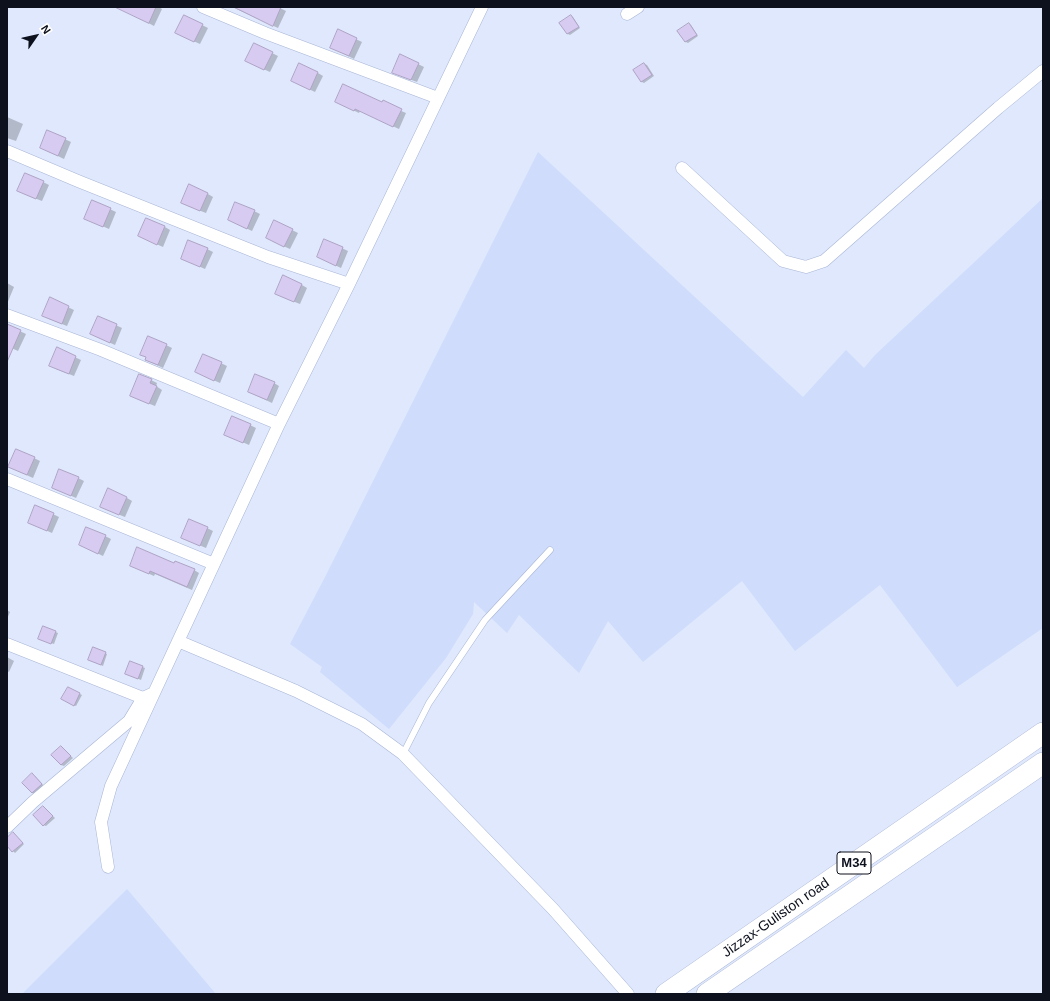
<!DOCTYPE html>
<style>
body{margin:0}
#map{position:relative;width:1050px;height:1001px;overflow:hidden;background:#dfe8fc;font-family:Helvetica,sans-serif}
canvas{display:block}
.frame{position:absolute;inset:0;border:8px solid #0d111d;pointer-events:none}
.north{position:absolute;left:16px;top:16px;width:40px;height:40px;-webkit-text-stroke:3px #fff;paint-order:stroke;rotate:56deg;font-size:11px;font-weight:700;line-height:16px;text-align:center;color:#0d111d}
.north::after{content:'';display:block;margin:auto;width:14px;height:18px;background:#0d111d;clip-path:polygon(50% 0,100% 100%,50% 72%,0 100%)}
</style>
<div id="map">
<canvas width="1050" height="1001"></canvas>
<div class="frame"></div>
<div class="north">N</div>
</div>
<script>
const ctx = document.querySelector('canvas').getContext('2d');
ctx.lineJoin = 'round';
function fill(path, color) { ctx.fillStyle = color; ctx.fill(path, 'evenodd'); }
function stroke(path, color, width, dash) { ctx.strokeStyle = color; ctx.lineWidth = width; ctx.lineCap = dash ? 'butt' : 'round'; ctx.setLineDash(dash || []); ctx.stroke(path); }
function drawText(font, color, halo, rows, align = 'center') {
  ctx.font = font + ' Helvetica,sans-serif'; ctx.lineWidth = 3; ctx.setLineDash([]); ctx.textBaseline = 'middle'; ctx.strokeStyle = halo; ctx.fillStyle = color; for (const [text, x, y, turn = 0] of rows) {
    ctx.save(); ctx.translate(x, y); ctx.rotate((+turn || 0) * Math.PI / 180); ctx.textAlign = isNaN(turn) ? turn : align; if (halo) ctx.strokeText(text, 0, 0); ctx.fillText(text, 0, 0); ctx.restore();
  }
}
fill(new Path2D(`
 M 538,152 L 803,397 L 846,350 L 864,368 L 875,355 L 1043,198 L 1043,628 L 957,687 L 880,585 L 795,651 L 742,581 L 643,662 L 608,621 L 579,673 L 519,615 L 507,633 L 474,602 L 473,614 L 446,658 L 389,729 L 320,672 L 322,667 L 290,644 L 324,579 Z
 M 127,889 L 216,994 L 22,994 Z`), '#cfdcfc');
fill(new Path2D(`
 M 135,7 L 159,7 L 162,9 L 154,26 L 137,17 Z
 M 232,7 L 278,7 L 286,11 L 278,28 Z
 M 571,16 L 573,17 L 580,28 L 570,35 L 568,34 L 561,23 Z
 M 689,24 L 691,25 L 698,36 L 688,43 L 686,42 L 679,31 Z
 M 202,25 L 208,28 L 200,44 L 182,36 Z
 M 339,31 L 362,42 L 354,59 L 336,50 Z
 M 272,53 L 278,56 L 270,72 L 252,64 Z
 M 418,64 L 424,67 L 417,82 L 398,75 Z
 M 644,64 L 647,65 L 654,76 L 644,83 L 642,82 Z
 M 318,73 L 323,76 L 315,92 L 298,84 Z
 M 382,103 L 406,113 L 399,129 L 360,111 L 359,113 L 342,105 Z
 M 7,117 L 23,124 L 16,141 L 7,138 Z
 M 48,131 L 71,142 L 64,159 L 41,148 Z
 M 43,182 L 49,185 L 42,201 L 24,194 Z
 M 208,194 L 213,197 L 206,213 L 188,206 Z
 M 93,201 L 116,212 L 109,229 L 91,221 Z
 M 254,211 L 260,214 L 252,231 L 229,220 Z
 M 165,227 L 170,230 L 163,247 L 145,239 Z
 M 292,230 L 298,233 L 290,249 L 272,241 Z
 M 325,240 L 348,251 L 341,268 L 318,257 Z
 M 207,249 L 213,252 L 205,269 L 187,261 Z
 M 7,283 L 14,287 L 7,304 Z
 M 302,285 L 307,288 L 300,304 L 282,297 Z
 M 51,299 L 74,310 L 67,326 L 49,319 Z
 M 99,317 L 122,328 L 115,345 L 97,337 Z
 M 7,325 L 26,334 L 18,351 L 7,346 Z
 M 166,345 L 172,348 L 163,368 L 146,360 Z
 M 58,349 L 81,360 L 74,376 L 56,369 Z
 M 204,355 L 227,366 L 220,383 L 202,375 Z
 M 151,380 L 157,383 L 156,386 L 162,390 L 155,406 L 137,399 Z
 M 274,383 L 279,386 L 272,403 L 249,392 Z
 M 250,425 L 256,428 L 249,445 L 231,437 Z
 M 34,458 L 40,461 L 33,478 L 9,467 Z
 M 78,478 L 84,481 L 76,498 L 58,490 Z
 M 127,498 L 132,501 L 125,517 L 107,510 Z
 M 36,506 L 59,517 L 52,533 L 29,523 Z
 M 207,528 L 213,531 L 206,548 L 187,540 Z
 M 105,536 L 111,539 L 103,556 L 80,545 Z
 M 175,565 L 194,570 L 199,573 L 192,590 L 155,574 L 154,576 L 136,568 Z
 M 7,610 L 10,612 L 7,619 Z
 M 44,627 L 58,633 L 54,644 L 42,640 Z
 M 105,653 L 107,654 L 103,666 L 91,661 Z
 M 7,657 L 14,661 L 9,672 L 7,671 Z
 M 131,662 L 145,668 L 141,680 L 129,675 Z
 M 68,688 L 82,695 L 76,706 L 63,699 Z
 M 61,747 L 73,758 L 64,766 L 61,765 Z
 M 35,776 L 44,786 L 35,794 L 32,793 Z
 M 43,807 L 55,818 L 46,826 L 43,825 Z
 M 15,835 L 24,844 L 15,853 L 7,845 L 7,839 Z`), '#0003');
const building = new Path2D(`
 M 115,7 L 156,7 L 149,23 Z
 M 234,7 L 281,7 L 273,26 Z
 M 184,15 L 203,24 L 194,42 L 175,33 Z
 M 571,15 L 579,27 L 567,34 L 559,23 Z
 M 689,23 L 697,35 L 685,42 L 677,31 Z
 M 338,29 L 357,38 L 349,56 L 330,48 Z
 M 254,43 L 273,52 L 264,70 L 245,61 Z
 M 400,54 L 419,63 L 411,80 L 392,73 Z
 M 299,63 L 318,72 L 310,90 L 291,81 Z
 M 644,63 L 652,75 L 641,82 L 633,70 Z
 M 343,84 L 382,102 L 383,100 L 402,109 L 393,127 L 355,109 L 354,111 L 335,102 Z
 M 47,130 L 66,138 L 58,156 L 40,148 Z
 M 25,173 L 44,181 L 36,199 L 17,191 Z
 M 189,184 L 208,193 L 200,211 L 181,203 Z
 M 92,200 L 111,208 L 103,227 L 84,219 Z
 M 235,202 L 255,210 L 247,229 L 228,220 Z
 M 146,218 L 165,226 L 157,245 L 138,236 Z
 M 274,220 L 293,229 L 284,247 L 266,238 Z
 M 324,239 L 343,247 L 336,266 L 317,257 Z
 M 188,240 L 208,248 L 200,267 L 181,259 Z
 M 283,275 L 302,284 L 294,302 L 275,294 Z
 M 50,297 L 69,306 L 62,324 L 42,316 Z
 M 98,316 L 117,324 L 110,343 L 90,334 Z
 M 7,324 L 21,330 L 7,362 Z
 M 148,336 L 167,344 L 158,365 L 145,360 L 146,357 L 140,355 Z
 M 57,347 L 76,356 L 69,374 L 49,366 Z
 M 203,354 L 222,362 L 214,381 L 195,372 Z
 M 139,374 L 152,379 L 150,383 L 157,386 L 149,404 L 130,396 Z
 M 255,374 L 275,382 L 267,400 L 248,392 Z
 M 232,416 L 251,424 L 243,443 L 224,435 Z
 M 16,449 L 35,457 L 27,475 L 8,467 Z
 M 59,469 L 79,477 L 71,496 L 52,488 Z
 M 108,488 L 127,497 L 119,515 L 100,507 Z
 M 35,505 L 54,513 L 47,531 L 28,523 Z
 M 189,519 L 208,527 L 200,546 L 181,538 Z
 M 86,527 L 106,535 L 98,554 L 79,545 Z
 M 137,547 L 174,563 L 175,561 L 195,569 L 187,587 L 150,571 L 149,574 L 130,566 Z
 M 43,626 L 56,631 L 51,644 L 38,639 Z
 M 93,647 L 106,652 L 101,665 L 88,660 Z
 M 130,661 L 143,666 L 138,679 L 125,674 Z
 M 68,687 L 80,693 L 74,706 L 61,699 Z
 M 61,746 L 71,756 L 61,765 L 51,755 Z
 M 32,773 L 42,784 L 32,793 L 22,783 Z
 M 43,806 L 53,816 L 43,826 L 33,815 Z
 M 13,832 L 23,843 L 12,852 L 7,846 L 7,838 Z`);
fill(building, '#d8cbf1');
stroke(building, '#aea3c4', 1);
const service = new Path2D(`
 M 403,754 L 429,703 L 485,620 L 550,550`);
const minor = new Path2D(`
 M 203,7 L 265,33 L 438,98
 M 627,14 L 638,7
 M 7,151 L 78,181 L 268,257 L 349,284
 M 682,168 L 783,261 L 806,267 L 824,261 L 998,108 L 1043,71
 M 7,315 L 101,350 L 279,424
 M 7,479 L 214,564
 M 178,641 L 296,691 L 362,724 L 403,754 L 553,909 L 628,994
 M 7,644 L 143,698 L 154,693 L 279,424 L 349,284 L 482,7
 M 7,827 L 33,802 L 129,721 L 143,698
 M 108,867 L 101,822 L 111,786 L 154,693`);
const trunk = new Path2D(`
 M 666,994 L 1043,733
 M 707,994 L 1043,763`);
stroke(service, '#a8b5d5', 7);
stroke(minor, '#a8b5d5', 13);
stroke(trunk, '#a8b5d5', 22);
stroke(service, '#fff', 6);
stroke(minor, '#fff', 12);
stroke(trunk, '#fff', 21);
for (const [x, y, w] of [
 [854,863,34]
]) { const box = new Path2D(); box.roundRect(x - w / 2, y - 11, w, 22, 3); ctx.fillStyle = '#fff'; ctx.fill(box); stroke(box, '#0d111d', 1); }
drawText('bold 13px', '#0d111d', null, [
 ["M34",854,863]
]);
drawText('14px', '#0d111d', '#fff', [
 ["Jizzax-Guliston road",776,918,-35]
]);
</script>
